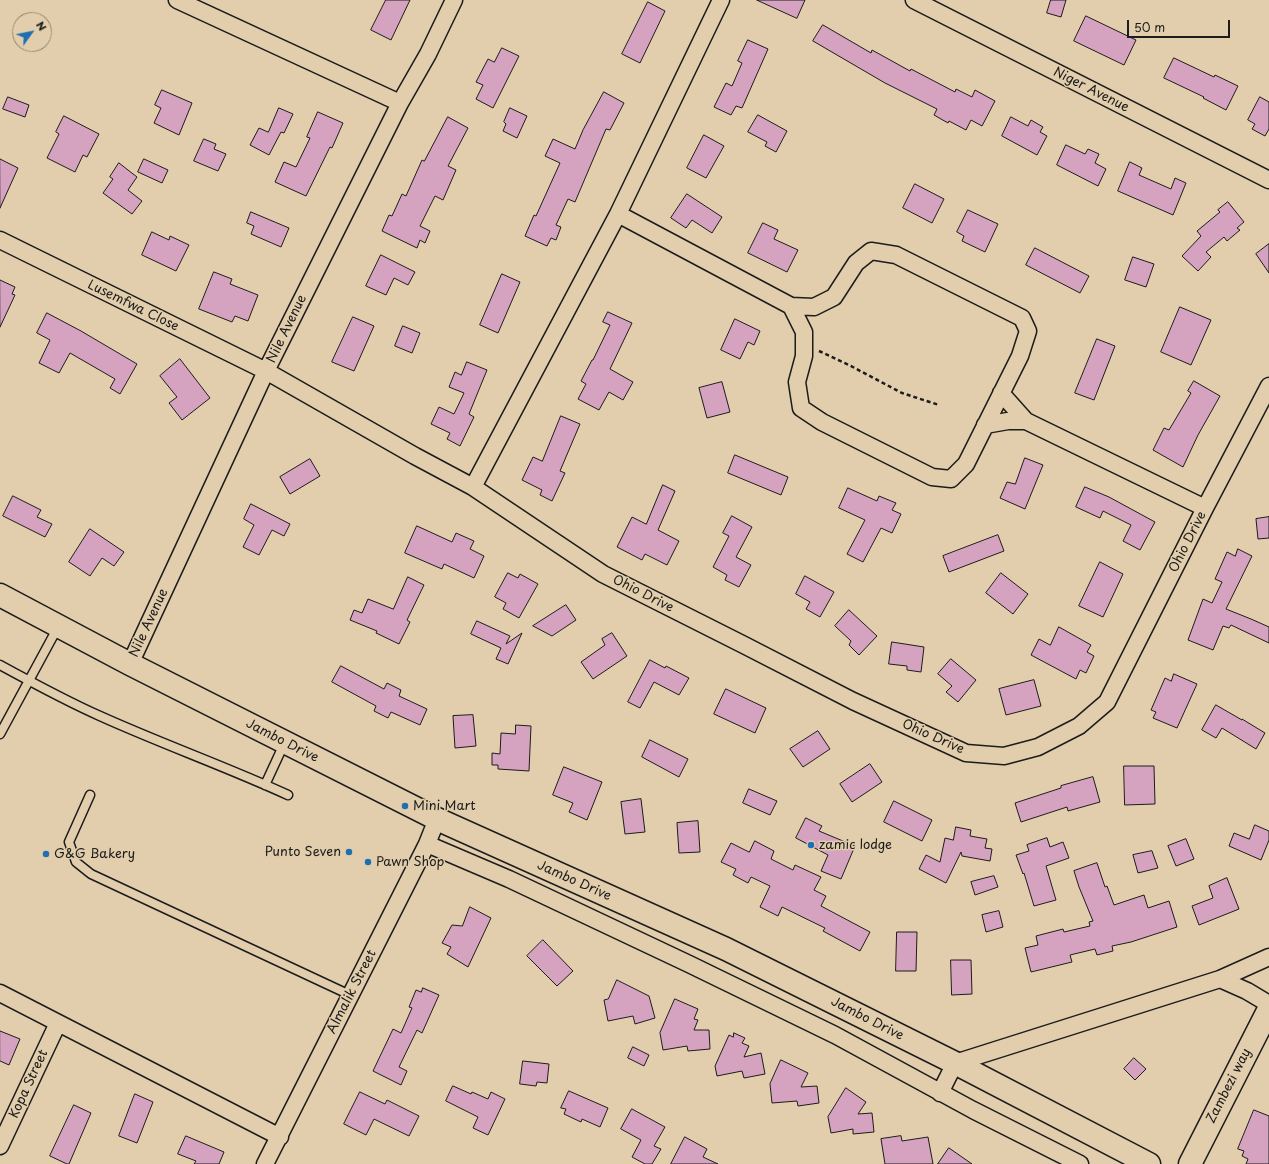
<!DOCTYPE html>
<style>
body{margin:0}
#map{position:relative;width:1269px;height:1164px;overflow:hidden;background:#e2ceac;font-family:"Playpen Sans",sans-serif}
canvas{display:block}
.north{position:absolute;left:12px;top:12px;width:40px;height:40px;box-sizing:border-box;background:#e2ceac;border:1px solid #938772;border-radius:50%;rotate:57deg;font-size:11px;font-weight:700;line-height:16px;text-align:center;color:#1c1c1c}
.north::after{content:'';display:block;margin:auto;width:14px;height:18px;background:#1f6fb2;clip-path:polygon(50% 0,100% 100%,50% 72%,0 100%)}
.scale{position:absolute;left:1127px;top:20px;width:103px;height:18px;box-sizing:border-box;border:2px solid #1c1c1c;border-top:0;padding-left:5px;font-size:12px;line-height:14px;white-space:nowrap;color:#1c1c1c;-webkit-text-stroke:3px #e2ceac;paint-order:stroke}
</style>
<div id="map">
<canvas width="1269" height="1164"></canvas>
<div class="north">N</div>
<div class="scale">50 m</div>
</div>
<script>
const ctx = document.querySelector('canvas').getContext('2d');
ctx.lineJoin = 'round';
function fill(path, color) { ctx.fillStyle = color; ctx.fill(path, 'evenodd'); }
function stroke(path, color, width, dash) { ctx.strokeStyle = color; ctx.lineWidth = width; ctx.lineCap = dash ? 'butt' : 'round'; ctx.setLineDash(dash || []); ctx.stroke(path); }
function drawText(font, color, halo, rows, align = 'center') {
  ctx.font = font + ' "Playpen Sans",sans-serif'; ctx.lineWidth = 3; ctx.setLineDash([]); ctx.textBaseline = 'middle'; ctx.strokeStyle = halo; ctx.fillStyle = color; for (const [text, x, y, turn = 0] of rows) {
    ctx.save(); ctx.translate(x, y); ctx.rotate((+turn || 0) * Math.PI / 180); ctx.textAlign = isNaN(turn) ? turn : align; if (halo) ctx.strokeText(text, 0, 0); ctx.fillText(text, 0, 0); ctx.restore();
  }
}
const building = new Path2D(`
 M 386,0 L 410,0 L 391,40 L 371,30 Z
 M 757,0 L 805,0 L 797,18 Z
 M 1051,0 L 1066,0 L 1061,17 L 1047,13 Z
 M 648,2 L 665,11 L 640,63 L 622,54 Z
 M 1086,16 L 1136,40 L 1124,65 L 1074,41 Z
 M 823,25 L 871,53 L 872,50 L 910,71 L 911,69 L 955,92 L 956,89 L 972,97 L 975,90 L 995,101 L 982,126 L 971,120 L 966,130 L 949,121 L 948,123 L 934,115 L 937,109 L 885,83 L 813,41 Z
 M 748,40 L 768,49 L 742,108 L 736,106 L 731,115 L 714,107 L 726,83 L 732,86 L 742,63 L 738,61 Z
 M 502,48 L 519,56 L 493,108 L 476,99 L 483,85 L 476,82 L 488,59 L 494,62 Z
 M 1174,58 L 1214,77 L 1215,75 L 1238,86 L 1226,110 L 1203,98 L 1204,97 L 1164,78 Z
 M 162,90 L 192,103 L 179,135 L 154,123 L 161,108 L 155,105 Z
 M 604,92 L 624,103 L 610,130 L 606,129 L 575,202 L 568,199 L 556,225 L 561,227 L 556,240 L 551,238 L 547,246 L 525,236 L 534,215 L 536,216 L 560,163 L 545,156 L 553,139 L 575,149 L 583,130 Z
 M 8,97 L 29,105 L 25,117 L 3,109 Z
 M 1260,97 L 1269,102 L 1269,129 L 1265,136 L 1252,129 L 1255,124 L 1248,120 Z
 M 279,108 L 293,114 L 284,133 L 281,132 L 269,155 L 250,145 L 259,128 L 268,132 Z
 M 510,108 L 527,116 L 517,138 L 503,131 L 506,124 L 504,122 Z
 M 318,112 L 343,123 L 332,148 L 330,147 L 306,196 L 275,182 L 284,162 L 296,167 L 310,138 L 307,137 Z
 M 758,115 L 787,131 L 776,152 L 765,146 L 767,142 L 748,132 Z
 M 64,116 L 99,134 L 87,157 L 83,155 L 75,172 L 47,158 L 59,134 L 56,132 Z
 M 448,117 L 468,128 L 448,166 L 456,170 L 443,200 L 435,196 L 420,226 L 430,231 L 425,243 L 420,240 L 417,248 L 382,231 L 389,215 L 392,216 L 402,194 L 406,196 L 422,160 L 424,161 Z
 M 1011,117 L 1028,126 L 1031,120 L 1043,127 L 1040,132 L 1047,136 L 1037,155 L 1002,136 Z
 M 704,135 L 724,146 L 706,178 L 687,168 Z
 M 204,139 L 216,144 L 214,149 L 226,154 L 218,171 L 194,161 Z
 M 1066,145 L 1085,154 L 1088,149 L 1099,154 L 1095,163 L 1106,169 L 1098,186 L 1057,165 Z
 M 0,159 L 18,168 L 0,208 Z
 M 144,159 L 168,170 L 162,183 L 138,172 Z
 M 1130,162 L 1142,168 L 1139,175 L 1171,189 L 1175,178 L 1186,183 L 1173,215 L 1118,191 Z
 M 119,163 L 137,177 L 128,190 L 142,201 L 132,214 L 103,193 L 113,179 L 110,177 Z
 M 915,184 L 944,199 L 932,223 L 903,208 Z
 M 687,194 L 722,217 L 712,233 L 692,220 L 686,228 L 671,218 Z
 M 1228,202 L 1244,222 L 1237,228 L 1240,230 L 1227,241 L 1224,237 L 1206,252 L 1211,257 L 1198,271 L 1182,256 L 1201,236 L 1197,231 L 1220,212 L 1218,210 Z
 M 968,210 L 998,224 L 985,252 L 962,241 L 964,236 L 957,232 Z
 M 251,212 L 289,228 L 281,247 L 251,234 L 254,226 L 247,223 Z
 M 763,223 L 778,230 L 774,239 L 798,250 L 787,272 L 748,253 Z
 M 152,232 L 169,240 L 170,236 L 189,245 L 176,271 L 142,255 Z
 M 1269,244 L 1269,273 L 1256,254 Z
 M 1035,248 L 1089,276 L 1080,293 L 1026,265 Z
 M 381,255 L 415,272 L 408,285 L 394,278 L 386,295 L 366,286 Z
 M 1133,257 L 1154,264 L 1146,287 L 1125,280 Z
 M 214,272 L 232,279 L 230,284 L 258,295 L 248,321 L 235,316 L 232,322 L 199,309 Z
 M 502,274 L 520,282 L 498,333 L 480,325 Z
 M 0,280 L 15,287 L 12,294 L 15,295 L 0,327 Z
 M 1180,307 L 1211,320 L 1191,365 L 1161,352 Z
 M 608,312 L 632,323 L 610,369 L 633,382 L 623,400 L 609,392 L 599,410 L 578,399 L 586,384 L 581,381 L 592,360 L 593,360 L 610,325 L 603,322 Z
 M 47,313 L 81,331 L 137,364 L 120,394 L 110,388 L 115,379 L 70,353 L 59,373 L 39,363 L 50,340 L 37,333 Z
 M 353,317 L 374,326 L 354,371 L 332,362 Z
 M 735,319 L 760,331 L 754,345 L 748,342 L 740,359 L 721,350 Z
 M 403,326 L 420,333 L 412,353 L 395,346 Z
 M 1097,339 L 1115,346 L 1094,400 L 1075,393 Z
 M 180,359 L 210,398 L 182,420 L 169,403 L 177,397 L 160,376 Z
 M 467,362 L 487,370 L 469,414 L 474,417 L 460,446 L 447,439 L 450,433 L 431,424 L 439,407 L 454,414 L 464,393 L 449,387 L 455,372 L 461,375 Z
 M 1194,381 L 1220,396 L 1198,435 L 1183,467 L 1153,450 L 1164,428 L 1169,430 L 1191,393 L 1188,391 Z
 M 722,382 L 730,412 L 707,418 L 699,388 Z
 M 561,416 L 580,424 L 560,471 L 565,473 L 552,501 L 540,495 L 542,490 L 522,480 L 533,457 L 542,461 Z
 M 735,455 L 788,477 L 781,495 L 728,473 Z
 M 1025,458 L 1043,465 L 1025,509 L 1000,498 L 1007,482 L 1015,484 Z
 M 310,459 L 320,476 L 290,494 L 280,477 Z
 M 663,485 L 675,491 L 658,530 L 679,541 L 667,565 L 645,554 L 642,560 L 617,547 L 632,517 L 646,524 Z
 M 1085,487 L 1109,497 L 1155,522 L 1140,550 L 1123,541 L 1131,525 L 1103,511 L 1100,518 L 1076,507 Z
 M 848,488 L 877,501 L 879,496 L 896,503 L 892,510 L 901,514 L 892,533 L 881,528 L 863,562 L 847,554 L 865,520 L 839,508 Z
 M 13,496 L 41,510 L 37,517 L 52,524 L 45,537 L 3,516 Z
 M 251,504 L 290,524 L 284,536 L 272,530 L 259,555 L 243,547 L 254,525 L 244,519 Z
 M 732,516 L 752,527 L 736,557 L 751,565 L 739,587 L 725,580 L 727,575 L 713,567 L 729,536 L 723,533 Z
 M 1269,517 L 1269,538 L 1258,539 L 1256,519 Z
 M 417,526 L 452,542 L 456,533 L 474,541 L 470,549 L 484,556 L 474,578 L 444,564 L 442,569 L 405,553 Z
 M 90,529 L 124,552 L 114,566 L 102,558 L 90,576 L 69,562 Z
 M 998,535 L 1004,551 L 949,572 L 943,556 Z
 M 1238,549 L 1252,556 L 1226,609 L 1251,619 L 1269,627 L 1269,643 L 1231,625 L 1229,628 L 1223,626 L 1213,650 L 1188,640 L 1203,599 L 1212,603 L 1222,582 L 1215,579 L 1227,552 L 1235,556 Z
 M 1100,562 L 1123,574 L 1103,617 L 1079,606 Z
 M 508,573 L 518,578 L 520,574 L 538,584 L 519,618 L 503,609 L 506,603 L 495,597 Z
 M 1001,573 L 1028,594 L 1013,614 L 986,593 Z
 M 805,576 L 834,592 L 820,617 L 806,609 L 810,602 L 796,594 Z
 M 408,577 L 424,585 L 407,620 L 410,622 L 399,644 L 376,633 L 377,631 L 350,620 L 354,610 L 362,613 L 368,599 L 393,609 Z
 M 566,605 L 576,620 L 552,636 L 533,626 Z
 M 849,610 L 877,636 L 859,655 L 849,645 L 851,641 L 835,626 Z
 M 477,621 L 510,636 L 506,644 L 522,633 L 508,664 L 496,659 L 501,648 L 471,634 Z
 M 1059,627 L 1091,645 L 1087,652 L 1094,656 L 1086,673 L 1080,670 L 1076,679 L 1031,655 L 1039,639 L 1050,645 Z
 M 612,633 L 627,656 L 593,679 L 581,662 L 605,645 L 602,639 Z
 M 892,642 L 924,647 L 921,672 L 907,670 L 907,666 L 889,664 Z
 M 951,659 L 976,680 L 958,702 L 946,692 L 952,686 L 938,674 Z
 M 650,660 L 665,668 L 666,666 L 689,678 L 679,695 L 654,682 L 640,708 L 628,702 Z
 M 341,666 L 384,689 L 387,683 L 401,690 L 399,696 L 427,709 L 420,725 L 391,712 L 388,718 L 374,711 L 376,706 L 332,682 Z
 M 1174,674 L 1197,684 L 1177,728 L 1153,718 L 1156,712 L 1151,710 L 1165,678 L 1171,681 Z
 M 1034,680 L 1041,706 L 1006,715 L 999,689 Z
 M 726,689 L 766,708 L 755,733 L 714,714 Z
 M 1216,705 L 1242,720 L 1242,719 L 1265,733 L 1256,749 L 1222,728 L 1216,738 L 1202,730 Z
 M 473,715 L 476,746 L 455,748 L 453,716 Z
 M 516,725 L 531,726 L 529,771 L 498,769 L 498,765 L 492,765 L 492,753 L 500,754 L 501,733 L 515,734 Z
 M 818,731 L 830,749 L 803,767 L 790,749 Z
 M 650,740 L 688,759 L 679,777 L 642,757 Z
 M 870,764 L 882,782 L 852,802 L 840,784 Z
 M 1124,766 L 1154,766 L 1155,804 L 1125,805 Z
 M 564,767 L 602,782 L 587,820 L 569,812 L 573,803 L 553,795 Z
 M 1093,777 L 1100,802 L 1068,811 L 1067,807 L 1021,822 L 1015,803 L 1061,788 L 1061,786 Z
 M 749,789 L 777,801 L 770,815 L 743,803 Z
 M 641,799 L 645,832 L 625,834 L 621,802 Z
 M 894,801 L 932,820 L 922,841 L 884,822 Z
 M 806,818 L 822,826 L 819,831 L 855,846 L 841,879 L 821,871 L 828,855 L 796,838 Z
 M 698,821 L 700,852 L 679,853 L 677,823 Z
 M 1255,825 L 1269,831 L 1269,840 L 1261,860 L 1229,846 L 1234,833 L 1249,839 Z
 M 956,827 L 971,830 L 970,836 L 987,839 L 985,848 L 992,849 L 990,861 L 962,856 L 961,852 L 946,883 L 919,869 L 926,855 L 940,862 L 945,838 L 953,840 Z
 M 1047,838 L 1050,847 L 1063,842 L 1069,858 L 1046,866 L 1056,900 L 1034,906 L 1024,873 L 1023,874 L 1016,855 L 1029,851 L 1027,845 Z
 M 1186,839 L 1194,859 L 1176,866 L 1168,846 Z
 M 755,841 L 774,851 L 771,859 L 793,870 L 795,865 L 821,877 L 814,890 L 826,896 L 821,906 L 870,932 L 860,951 L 823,931 L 825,928 L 782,907 L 778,916 L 760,907 L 770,886 L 751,877 L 748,883 L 733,875 L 736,869 L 721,862 L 731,843 L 749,852 Z
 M 1152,851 L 1158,868 L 1138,873 L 1133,855 Z
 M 1097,863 L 1105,887 L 1107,886 L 1114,905 L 1144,895 L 1148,908 L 1169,901 L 1177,927 L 1131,942 L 1112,946 L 1113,951 L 1097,955 L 1095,949 L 1070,955 L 1072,962 L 1031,972 L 1025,948 L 1038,945 L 1036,936 L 1063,929 L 1064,932 L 1090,926 L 1089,922 L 1093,921 L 1079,887 L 1074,871 Z
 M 994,876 L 998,887 L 975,895 L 971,882 Z
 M 1227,878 L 1239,909 L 1199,925 L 1192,906 L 1213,898 L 1209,886 Z
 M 470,907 L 491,918 L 468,967 L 447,954 L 451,947 L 442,943 L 452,925 L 462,926 Z
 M 999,911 L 1003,927 L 986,932 L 982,915 Z
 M 897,932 L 917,932 L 916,971 L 896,971 Z
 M 543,940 L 573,971 L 557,986 L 527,956 Z
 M 951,960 L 971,960 L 972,994 L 952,995 Z
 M 617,980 L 649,996 L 655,1018 L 635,1024 L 633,1016 L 608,1021 L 604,1000 L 608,999 Z
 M 423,988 L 439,995 L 422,1033 L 417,1030 L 399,1067 L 407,1071 L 401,1085 L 373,1071 L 393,1029 L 401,1033 L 412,1008 L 409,1007 L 416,990 L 421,992 Z
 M 675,999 L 698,1009 L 694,1019 L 698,1020 L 694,1030 L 709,1030 L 710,1049 L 688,1051 L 687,1046 L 663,1050 L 660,1033 Z
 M 0,1031 L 20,1039 L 9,1065 L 0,1061 Z
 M 734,1033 L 745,1038 L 742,1043 L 749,1046 L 744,1057 L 761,1053 L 765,1074 L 744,1078 L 742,1071 L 717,1076 L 715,1066 L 729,1035 L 733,1037 Z
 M 633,1047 L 649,1055 L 644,1066 L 628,1058 Z
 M 1134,1058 L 1146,1069 L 1135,1080 L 1124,1069 Z
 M 781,1060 L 808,1073 L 801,1087 L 817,1086 L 819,1103 L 798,1106 L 797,1101 L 772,1103 L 770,1084 Z
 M 523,1061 L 549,1064 L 547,1083 L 537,1082 L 536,1086 L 520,1084 Z
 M 453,1086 L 471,1094 L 472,1092 L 488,1099 L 491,1092 L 505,1099 L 488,1135 L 473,1128 L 478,1117 L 446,1101 Z
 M 846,1088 L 866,1102 L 858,1114 L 872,1113 L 874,1132 L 853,1134 L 853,1129 L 831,1133 L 828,1117 Z
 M 569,1091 L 608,1108 L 600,1127 L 582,1119 L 581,1122 L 564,1114 L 566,1109 L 561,1108 Z
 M 360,1092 L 385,1104 L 387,1100 L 419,1116 L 409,1136 L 374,1119 L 366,1135 L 344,1124 Z
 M 135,1094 L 153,1102 L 137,1143 L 119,1136 Z
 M 74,1105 L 91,1113 L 69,1164 L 67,1164 L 50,1156 Z
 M 632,1109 L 665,1127 L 654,1146 L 661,1149 L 652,1164 L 645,1164 L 632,1157 L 641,1140 L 621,1129 Z
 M 1254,1110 L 1269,1116 L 1269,1164 L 1246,1164 L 1248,1159 L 1242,1156 L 1244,1151 L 1238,1149 Z
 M 186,1136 L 224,1152 L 219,1164 L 194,1164 L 196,1161 L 178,1154 Z
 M 901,1136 L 902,1141 L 928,1137 L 933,1164 L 885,1164 L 881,1139 Z
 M 685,1137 L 707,1149 L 703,1157 L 718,1164 L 671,1164 Z
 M 949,1148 L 972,1164 L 938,1164 Z`);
fill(building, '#d5a3c0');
stroke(building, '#1c1c1c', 1);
const service = new Path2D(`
 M 0,665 C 33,683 66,701 100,716 C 162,744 227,767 288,795
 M 0,734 L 58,627
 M 265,785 L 284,744
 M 90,795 L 69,842 L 76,862 L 91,874 L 350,995`);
const minor = new Path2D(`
 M 177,0 L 400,103
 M 914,0 L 1269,180
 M 618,214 L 791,306 L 814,307 L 834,297 L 856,263 L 871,251 L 896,255 L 1022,318 L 1028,331 L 1020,356 L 966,464 L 951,479 L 932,477 L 822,422 L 801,408 L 797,382 L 804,356 L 804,332 L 791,306
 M 0,240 L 266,371 L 415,456 L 473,487 L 603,574 L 744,645 L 853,701 L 966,753 L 1004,756 L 1038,747 L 1079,726 L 1107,702 L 1205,508 L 1269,386
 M 1001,393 L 1026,421
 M 985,425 L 1008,421 L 1026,421 L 1205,508
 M 473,487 L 618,214 L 721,0
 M 130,664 L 266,371 L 400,103 L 428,54 L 454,0
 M 427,844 L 509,879 L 689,964 L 835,1035 L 973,1110 L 1080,1164
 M 1220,979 L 1247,991 L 1269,1004
 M 0,993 L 280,1137
 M 940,1093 L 955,1063 L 1220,979 L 1269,957
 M 0,1146 L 58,1023
 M 265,1164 L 427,844 L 437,819`);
const secondary = new Path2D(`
 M 0,595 L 130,664 L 437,819 L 726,949 L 955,1063 L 1149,1164
 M 1190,1164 L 1269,1009`);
stroke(service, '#1c1c1c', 11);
stroke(minor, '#1c1c1c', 19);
stroke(secondary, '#1c1c1c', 25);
stroke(new Path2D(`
 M 819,351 L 849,365 L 902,393 L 939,405`), '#1c1c1c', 2.5, [4, 3]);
stroke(service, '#e2ceac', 8);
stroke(minor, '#e2ceac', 16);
stroke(secondary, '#e2ceac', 22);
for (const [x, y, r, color] of [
 [405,806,4,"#1f6fb2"],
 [811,845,4,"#1f6fb2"],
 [349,852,4,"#1f6fb2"],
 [46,854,4,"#1f6fb2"],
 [368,862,4,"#1f6fb2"]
]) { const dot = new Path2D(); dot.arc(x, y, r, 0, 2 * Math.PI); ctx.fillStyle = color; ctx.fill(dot); stroke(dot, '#e2ceac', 1.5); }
drawText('13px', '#1c1c1c', '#e2ceac', [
 ["Niger Avenue",1091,90,27],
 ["Lusemfwa Close",133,306,26],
 ["Nile Avenue",287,329,-64],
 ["Ohio Drive",1188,542,-63],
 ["Ohio Drive",643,594,27],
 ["Nile Avenue",149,623,-65],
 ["Ohio Drive",933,737,24],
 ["Jambo Drive",282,741,27],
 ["Jambo Drive",574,881,24],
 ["Almalik Street",352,992,-63],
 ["Jambo Drive",867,1019,27],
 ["Kopa Street",29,1084,-65],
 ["Zambezi way",1229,1086,-63]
]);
drawText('13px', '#1c1c1c', '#e2ceac', [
 ["Mini Mart",413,806],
 ["zamic lodge",819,845],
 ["Punto Seven",341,852,"right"],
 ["G&G Bakery",54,854],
 ["Pawn Shop",376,862]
], 'left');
</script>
